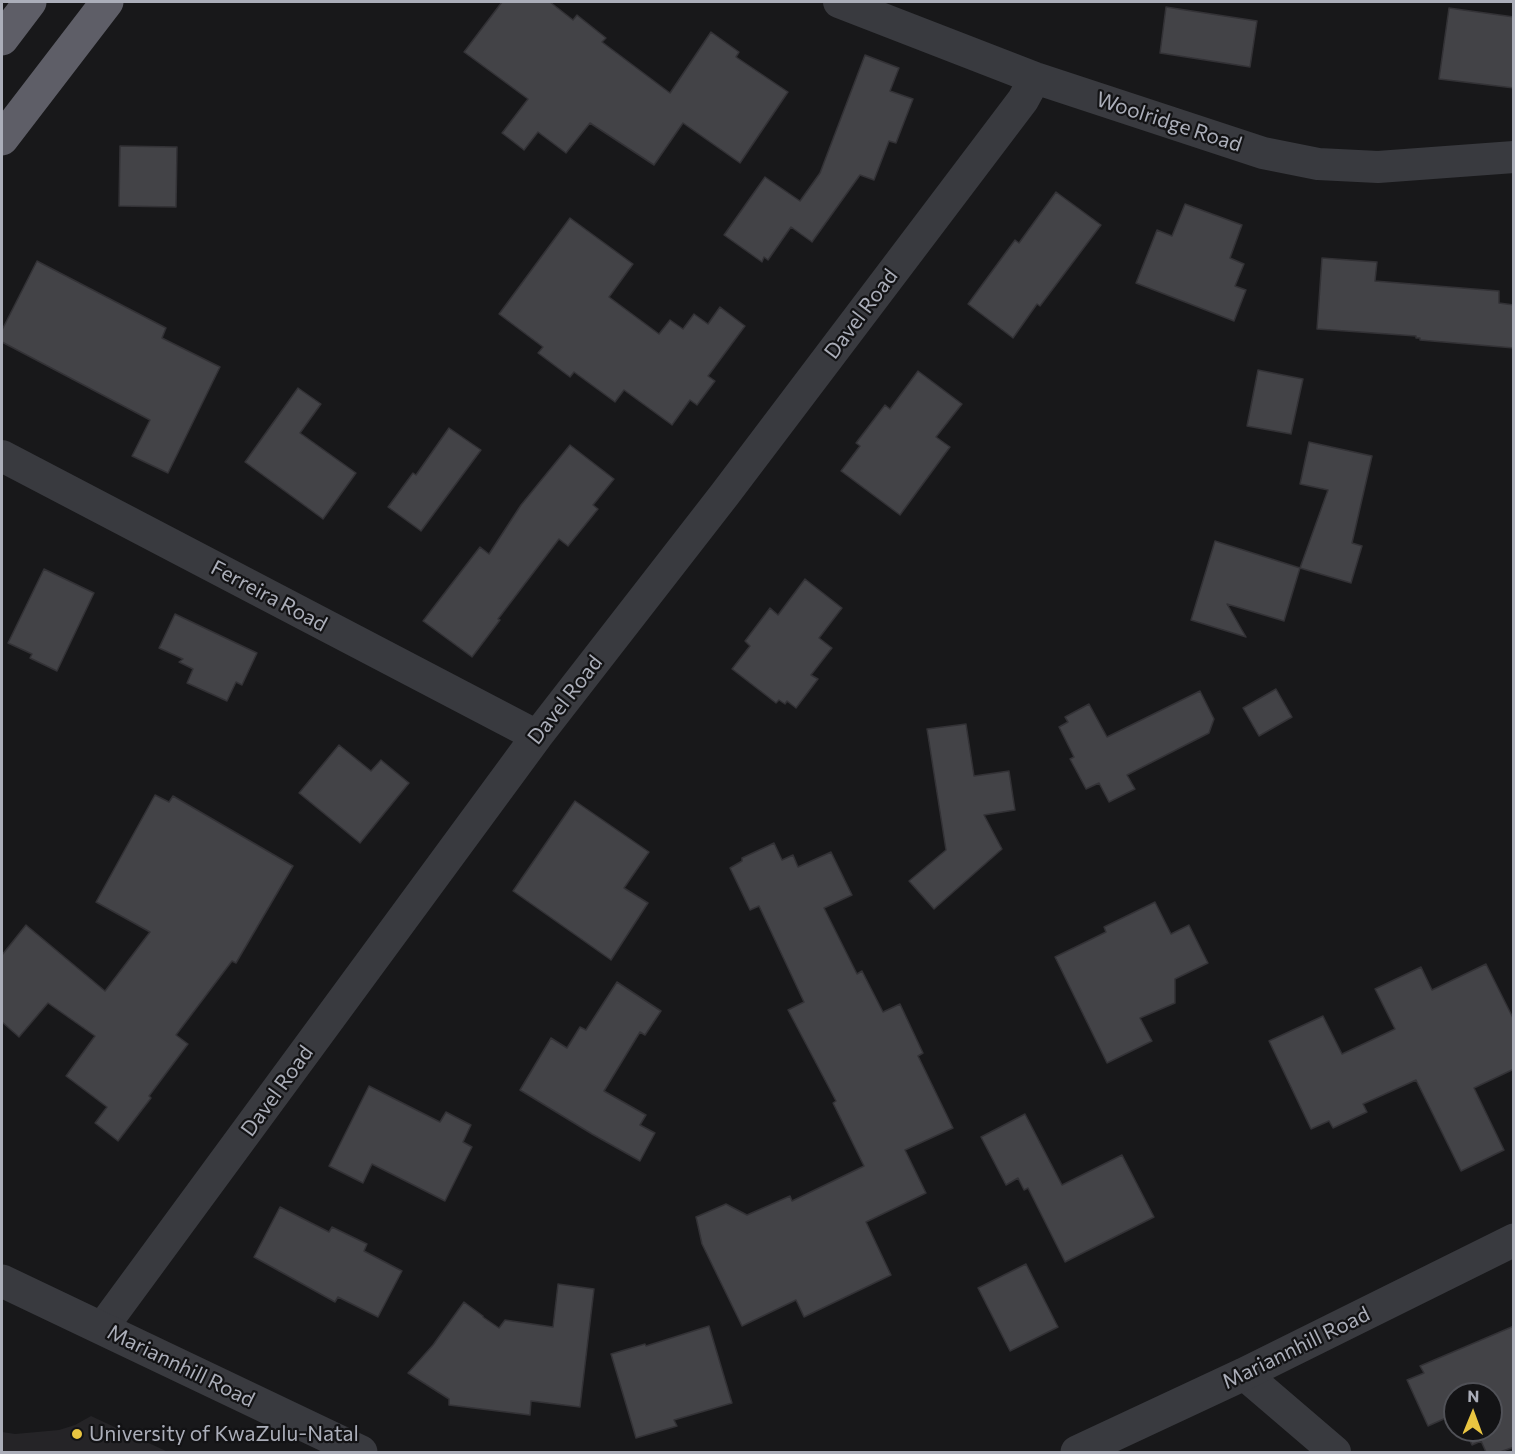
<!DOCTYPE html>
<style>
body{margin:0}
#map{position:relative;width:1515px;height:1454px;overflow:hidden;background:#18181a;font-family:Commissioner,sans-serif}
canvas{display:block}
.frame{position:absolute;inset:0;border:3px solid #abaeb9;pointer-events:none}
.north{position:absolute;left:1443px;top:1382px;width:60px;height:60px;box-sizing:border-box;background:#131315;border:2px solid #505157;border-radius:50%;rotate:1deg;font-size:16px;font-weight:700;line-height:24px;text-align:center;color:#abaeb9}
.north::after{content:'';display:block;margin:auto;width:21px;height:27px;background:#e9c541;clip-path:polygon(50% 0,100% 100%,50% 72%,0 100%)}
</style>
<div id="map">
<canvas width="1515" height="1454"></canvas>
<div class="frame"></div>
<div class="north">N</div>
</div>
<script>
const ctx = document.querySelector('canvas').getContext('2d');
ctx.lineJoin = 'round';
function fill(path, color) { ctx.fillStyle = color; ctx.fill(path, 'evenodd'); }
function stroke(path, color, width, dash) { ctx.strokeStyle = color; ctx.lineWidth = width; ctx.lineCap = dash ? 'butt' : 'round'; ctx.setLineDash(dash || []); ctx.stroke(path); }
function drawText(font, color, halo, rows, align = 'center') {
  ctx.font = font + ' Commissioner,sans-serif'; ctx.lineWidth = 4.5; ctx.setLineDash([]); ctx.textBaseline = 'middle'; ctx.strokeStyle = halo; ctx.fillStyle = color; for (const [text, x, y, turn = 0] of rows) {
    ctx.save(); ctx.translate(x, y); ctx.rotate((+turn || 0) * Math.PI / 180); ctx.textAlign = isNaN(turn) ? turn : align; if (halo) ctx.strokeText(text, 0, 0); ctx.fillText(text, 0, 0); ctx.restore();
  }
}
fill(new Path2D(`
 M 91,1416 L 168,1452 L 2,1452 L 2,1432 L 15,1434 L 59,1430 L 75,1425 Z`), '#252427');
const building = new Path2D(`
 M 502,2 L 550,2 L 573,20 L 577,15 L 606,38 L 602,42 L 670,93 L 711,32 L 739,52 L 736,57 L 788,92 L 740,163 L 683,123 L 654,165 L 590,123 L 566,153 L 538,132 L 524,150 L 502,133 L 528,99 L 464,52 Z
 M 1166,7 L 1257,21 L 1250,67 L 1160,53 Z
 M 1449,8 L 1514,17 L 1514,88 L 1439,79 Z
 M 865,55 L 899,68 L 890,91 L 913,99 L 896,143 L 889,141 L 874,180 L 860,175 L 812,242 L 791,227 L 768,260 L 764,257 L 762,262 L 724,235 L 765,177 L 800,201 L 820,173 Z
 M 120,146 L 177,147 L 176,207 L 119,206 Z
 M 1056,192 L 1101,225 L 1040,306 L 1037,304 L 1013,338 L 968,304 L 1015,240 L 1019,243 Z
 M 1185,204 L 1242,225 L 1230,258 L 1244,264 L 1235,286 L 1246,290 L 1234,321 L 1136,283 L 1157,230 L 1172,236 Z
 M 570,218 L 633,264 L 609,297 L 659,334 L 670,320 L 683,329 L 694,314 L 708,324 L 720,307 L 745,326 L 708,376 L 715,381 L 697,405 L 690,400 L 672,425 L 624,390 L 615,402 L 574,372 L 570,377 L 538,353 L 543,347 L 499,314 Z
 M 1322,258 L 1377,262 L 1375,281 L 1499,291 L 1499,303 L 1514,305 L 1514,348 L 1420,340 L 1420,338 L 1416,338 L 1416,336 L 1317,329 Z
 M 37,261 L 166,328 L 162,338 L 220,367 L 168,473 L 132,456 L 150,420 L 2,342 L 2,330 Z
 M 1258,370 L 1303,379 L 1291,434 L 1247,426 Z
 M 918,371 L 962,404 L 936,437 L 950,447 L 900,515 L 841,471 L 860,446 L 856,443 L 885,405 L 890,409 Z
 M 298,388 L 321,404 L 300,433 L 356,473 L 323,519 L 245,462 Z
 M 449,428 L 481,450 L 421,531 L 388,507 L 413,473 L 416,475 Z
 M 1309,442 L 1372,456 L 1352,543 L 1362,546 L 1351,583 L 1300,568 L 1328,490 L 1300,484 Z
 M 570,445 L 614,479 L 593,505 L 598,509 L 568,546 L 559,539 L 498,619 L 500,620 L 472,657 L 423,621 L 480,547 L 489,554 L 521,505 Z
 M 1215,541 L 1300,568 L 1284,621 L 1227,604 L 1246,637 L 1191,620 Z
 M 44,569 L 94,593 L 57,671 L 30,658 L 32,654 L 8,643 Z
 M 805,579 L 842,608 L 819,638 L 832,648 L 811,675 L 818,679 L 796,708 L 787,701 L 785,704 L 779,700 L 776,703 L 732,669 L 750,646 L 745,641 L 770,608 L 778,615 Z
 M 175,614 L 257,653 L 242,685 L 236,682 L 227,701 L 187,683 L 193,669 L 179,662 L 183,659 L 159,648 Z
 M 1276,689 L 1292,717 L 1259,736 L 1243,708 Z
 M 1200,691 L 1214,719 L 1209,733 L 1127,775 L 1135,789 L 1109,802 L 1099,783 L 1086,789 L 1070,759 L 1074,757 L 1059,727 L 1068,722 L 1065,717 L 1089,704 L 1107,737 Z
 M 966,724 L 974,776 L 1009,771 L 1015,810 L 984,815 L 1002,849 L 934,909 L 909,881 L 946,850 L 927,729 Z
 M 339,745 L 371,771 L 381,760 L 409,783 L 360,843 L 299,793 Z
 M 155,795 L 169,802 L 173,796 L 293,866 L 236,963 L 232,961 L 176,1035 L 188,1044 L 149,1096 L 151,1098 L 118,1141 L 95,1123 L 107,1107 L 66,1076 L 95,1036 L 48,1003 L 19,1037 L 2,1022 L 2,955 L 26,925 L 105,991 L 150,932 L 96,902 Z
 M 575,801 L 649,852 L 624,888 L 648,903 L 611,960 L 513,891 Z
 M 774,843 L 782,860 L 793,855 L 798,867 L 831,852 L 852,895 L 824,908 L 857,974 L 862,971 L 883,1012 L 900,1004 L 923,1053 L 918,1056 L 953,1128 L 905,1150 L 926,1193 L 866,1222 L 891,1275 L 804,1317 L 796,1300 L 742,1326 L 702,1244 L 696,1217 L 726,1204 L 747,1215 L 790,1196 L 792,1201 L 864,1166 L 833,1103 L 836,1101 L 788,1010 L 804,1002 L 759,906 L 750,910 L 730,868 L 742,861 L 742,858 Z
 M 1155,902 L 1171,934 L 1189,925 L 1208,963 L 1175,979 L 1175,1003 L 1140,1018 L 1152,1041 L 1107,1063 L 1055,957 L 1106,932 L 1104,927 Z
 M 1486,964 L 1514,1020 L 1514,1069 L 1474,1088 L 1504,1150 L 1461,1171 L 1416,1080 L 1363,1104 L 1367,1112 L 1333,1128 L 1329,1121 L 1311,1129 L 1269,1041 L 1323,1016 L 1342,1054 L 1395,1029 L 1375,989 L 1421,967 L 1432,990 Z
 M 617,982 L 661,1011 L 645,1035 L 640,1032 L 604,1091 L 646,1115 L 640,1125 L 655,1133 L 640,1161 L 592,1134 L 520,1090 L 551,1038 L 567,1048 L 580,1027 L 586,1030 Z
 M 369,1086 L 440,1122 L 446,1112 L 471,1125 L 463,1142 L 472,1147 L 445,1201 L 372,1164 L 363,1183 L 329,1166 Z
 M 1025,1114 L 1062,1185 L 1122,1155 L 1154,1217 L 1065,1262 L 1028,1188 L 1024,1190 L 1018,1178 L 1006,1185 L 981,1137 Z
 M 280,1207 L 329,1232 L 332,1227 L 367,1244 L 364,1251 L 402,1271 L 378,1317 L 338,1297 L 335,1302 L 254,1257 Z
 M 1026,1264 L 1058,1327 L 1010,1351 L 978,1288 Z
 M 558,1284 L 594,1289 L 580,1407 L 531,1401 L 530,1415 L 449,1405 L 449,1399 L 408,1373 L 433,1345 L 464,1302 L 483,1316 L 483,1317 L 499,1328 L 505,1320 L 553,1327 Z
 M 709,1326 L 732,1403 L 674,1420 L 677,1426 L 636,1438 L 611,1354 L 645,1344 L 646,1346 Z
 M 1514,1326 L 1514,1447 L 1500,1452 L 1486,1452 L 1481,1441 L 1472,1445 L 1465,1430 L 1491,1430 L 1491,1394 L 1455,1394 L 1455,1414 L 1428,1426 L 1407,1380 L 1424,1373 L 1420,1366 Z`);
fill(building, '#434347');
stroke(building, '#333236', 1.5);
stroke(new Path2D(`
 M 839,2 L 1035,78 L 1263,153 L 1318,164 L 1378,167 L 1514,157
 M 2,456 L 537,736
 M 102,1328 L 537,736 L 725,494 L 1023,100 L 1035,78
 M 1244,1374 L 1335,1452`), '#393a3f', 32);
stroke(new Path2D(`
 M 2,1281 L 361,1452
 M 1077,1452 L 1244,1374 L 1514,1240`), '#393a3f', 33);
stroke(new Path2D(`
 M 2,39 L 30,2
 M 2,139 L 107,2`), '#5e5e67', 33);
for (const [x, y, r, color] of [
 [77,1434,6,"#e9c541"]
]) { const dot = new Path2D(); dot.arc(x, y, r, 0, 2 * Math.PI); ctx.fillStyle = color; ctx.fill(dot); stroke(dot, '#131315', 2); }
drawText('21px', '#abaeb9', '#131315', [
 ["Woolridge Road",1169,122,18],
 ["Davel Road",861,314,-53],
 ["Ferreira Road",269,596,28],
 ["Davel Road",565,700,-52],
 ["Davel Road",277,1091,-54],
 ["Mariannhill Road",1296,1348,-26],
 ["Mariannhill Road",181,1366,26]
]);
drawText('21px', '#abaeb9', '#131315', [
 ["University of KwaZulu-Natal",89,1434]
], 'left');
</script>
